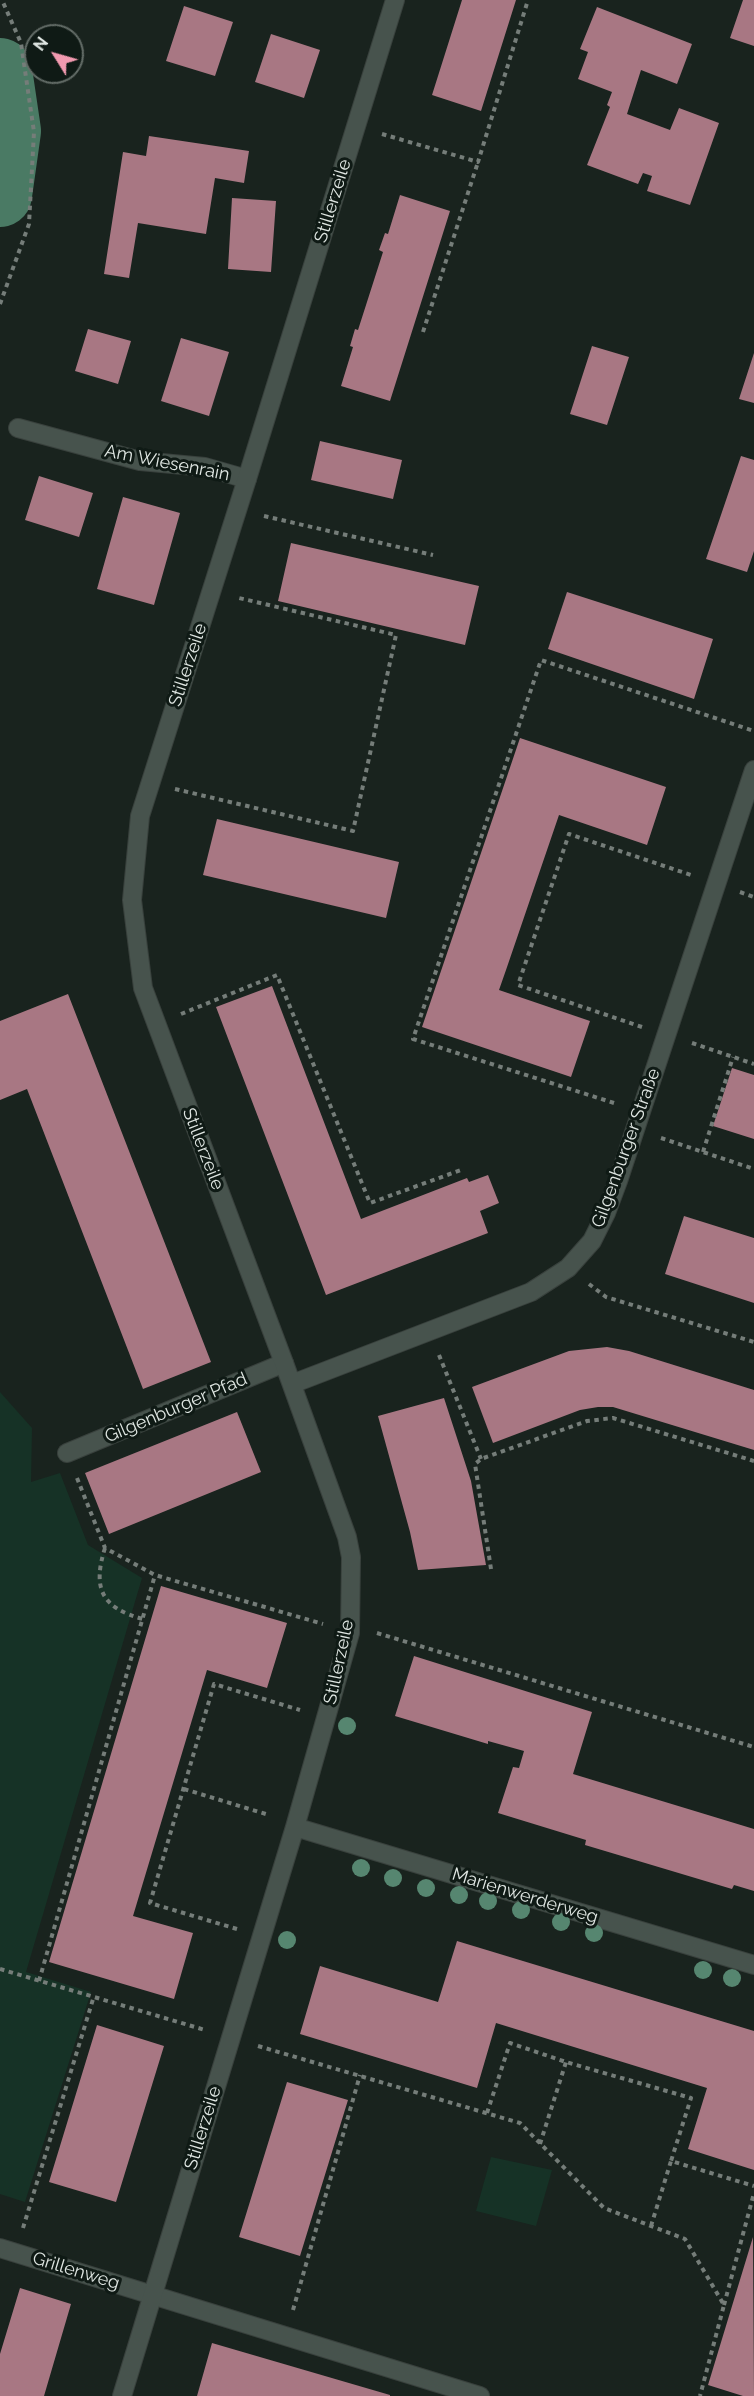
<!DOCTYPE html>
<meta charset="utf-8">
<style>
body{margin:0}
#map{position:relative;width:754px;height:2396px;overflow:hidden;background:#19231e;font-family:Raleway,sans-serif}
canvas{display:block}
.north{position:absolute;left:24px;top:24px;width:60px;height:60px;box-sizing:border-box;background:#0f1a15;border:2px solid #636c67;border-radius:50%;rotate:307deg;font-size:16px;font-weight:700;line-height:24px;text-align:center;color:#e0e7e3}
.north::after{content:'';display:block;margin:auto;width:21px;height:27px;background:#f29ab0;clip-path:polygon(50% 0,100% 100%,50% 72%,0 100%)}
</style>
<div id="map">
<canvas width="754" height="2396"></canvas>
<div class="north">N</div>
</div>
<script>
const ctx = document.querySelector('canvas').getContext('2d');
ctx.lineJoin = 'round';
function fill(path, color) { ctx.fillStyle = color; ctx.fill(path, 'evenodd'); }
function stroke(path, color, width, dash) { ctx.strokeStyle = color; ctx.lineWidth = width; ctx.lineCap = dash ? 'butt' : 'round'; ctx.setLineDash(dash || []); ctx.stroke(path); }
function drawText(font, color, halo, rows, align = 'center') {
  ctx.font = font + ' Raleway,sans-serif'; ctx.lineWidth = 6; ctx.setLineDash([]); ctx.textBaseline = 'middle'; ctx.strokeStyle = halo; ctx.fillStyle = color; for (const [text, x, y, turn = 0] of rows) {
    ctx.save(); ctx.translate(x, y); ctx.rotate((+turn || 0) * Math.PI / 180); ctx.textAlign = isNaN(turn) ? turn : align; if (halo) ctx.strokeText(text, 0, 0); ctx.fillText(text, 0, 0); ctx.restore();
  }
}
fill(new Path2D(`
 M 0,1392 L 32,1428 L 31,1482 L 60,1473 L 88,1545 L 142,1578 L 26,1972 L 91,1992 L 25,2202 L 0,2194 Z
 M 491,2157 L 552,2170 L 536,2226 L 476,2211 Z`), '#163226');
stroke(new Path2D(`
 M 0,70 L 9,131 L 0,195`), '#4a7a64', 64);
fill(new Path2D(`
 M 462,0 L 516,0 L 481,111 L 432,95 Z
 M 743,0 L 754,0 L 754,46 L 730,38 Z
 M 184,6 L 233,22 L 215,76 L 166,61 Z
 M 597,7 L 692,44 L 677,84 L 641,70 L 627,114 L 670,130 L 679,108 L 719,123 L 690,205 L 647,191 L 652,176 L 643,173 L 638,184 L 587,165 L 610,107 L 607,105 L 612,92 L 578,79 L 588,52 L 580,49 Z
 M 271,34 L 320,50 L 304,98 L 255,82 Z
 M 149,136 L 249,151 L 244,183 L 215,178 L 206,234 L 138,223 L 129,278 L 104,274 L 123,152 L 146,156 Z
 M 400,195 L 450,211 L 390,401 L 341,386 L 353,347 L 350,346 L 355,329 L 358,330 L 383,252 L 379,250 L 385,233 L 388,234 Z
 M 232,198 L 276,201 L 271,272 L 228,269 Z
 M 88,329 L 131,341 L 118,384 L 75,371 Z
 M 181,338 L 229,352 L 209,416 L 161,401 Z
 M 592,346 L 629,357 L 607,425 L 570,414 Z
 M 754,353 L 754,403 L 739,399 Z
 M 320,441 L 402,460 L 393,499 L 311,480 Z
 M 741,456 L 754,460 L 754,551 L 747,572 L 706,559 Z
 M 39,476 L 93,493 L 79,537 L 25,520 Z
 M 123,497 L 180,513 L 154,605 L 97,589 Z
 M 291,543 L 479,586 L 465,645 L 278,601 Z
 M 567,592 L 713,639 L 694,699 L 548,649 Z
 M 520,738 L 666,787 L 647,845 L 559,815 L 506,970 L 499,990 L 590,1021 L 571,1077 L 422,1027 Z
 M 217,819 L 399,862 L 386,918 L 203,875 Z
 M 272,986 L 361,1219 L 467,1178 L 469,1182 L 488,1175 L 499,1203 L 480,1211 L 488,1233 L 326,1295 L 216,1007 Z
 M 68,994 L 211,1362 L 143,1389 L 27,1089 L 0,1100 L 0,1021 Z
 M 732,1068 L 754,1075 L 754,1139 L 713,1126 Z
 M 684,1216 L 754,1238 L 754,1303 L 665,1274 Z
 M 607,1347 L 629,1351 L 754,1390 L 754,1450 L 613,1407 L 598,1407 L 580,1410 L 493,1443 L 472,1387 L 569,1351 Z
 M 444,1398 L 471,1481 L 486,1565 L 418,1570 L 410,1532 L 378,1416 Z
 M 237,1412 L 261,1472 L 109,1534 L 85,1473 Z
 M 161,1586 L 287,1623 L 267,1688 L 207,1670 L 133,1916 L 193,1933 L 174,1999 L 49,1962 Z
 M 414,1656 L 592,1712 L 573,1774 L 754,1829 L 754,1891 L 734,1885 L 732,1889 L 585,1845 L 586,1840 L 498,1813 L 513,1767 L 519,1768 L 524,1751 L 488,1741 L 488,1744 L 395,1716 Z
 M 457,1941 L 754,2031 L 754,2170 L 688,2149 L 707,2088 L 496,2023 L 477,2088 L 300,2034 L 320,1966 L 438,2002 Z
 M 97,2025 L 164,2046 L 116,2202 L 49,2182 Z
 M 287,2082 L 348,2100 L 300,2256 L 239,2237 Z
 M 753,2237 L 754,2396 L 743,2396 L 708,2385 Z
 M 20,2288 L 71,2304 L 44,2396 L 0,2396 L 0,2354 Z
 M 212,2343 L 390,2395 L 390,2396 L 197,2396 Z`), '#a87783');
const lane = new Path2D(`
 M 18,428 L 140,461 L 205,467 L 247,479
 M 67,1453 L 284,1363
 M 0,2248 L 480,2396`);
const street = new Path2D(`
 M 292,1384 L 531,1292 L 568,1268 L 592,1241 L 606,1213 L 618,1181 L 754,770
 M 295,1827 L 754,1965
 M 122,2396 L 295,1827 L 350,1633 L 351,1557 L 347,1537 L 284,1363 L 143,988 L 132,900 L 140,816 L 247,479 L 395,0`);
stroke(lane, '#39413d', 20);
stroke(street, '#39413d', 20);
stroke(new Path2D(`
 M 382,134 L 478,162 L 528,0
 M 0,304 L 29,224 L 34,132 L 21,43 L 2,0
 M 423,332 L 478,162
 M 264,516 L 433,555
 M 175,789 L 353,831 L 396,635 L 239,598
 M 740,892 L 754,897
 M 181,1014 L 277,975 L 370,1203 L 461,1170
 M 642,1027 L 518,985 L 569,834 L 691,875
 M 692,1043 L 754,1064
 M 614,1103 L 413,1039 L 541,660 L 754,731
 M 661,1138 L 754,1169
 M 703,1152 L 733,1057
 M 589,1284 L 606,1297 L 754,1342
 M 439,1355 L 481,1459
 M 77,1478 L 105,1548 L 155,1575 L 323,1624
 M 105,1548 C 92,1589 102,1608 143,1619
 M 491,1569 L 475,1464 L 481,1459 L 587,1421 L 613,1418 L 754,1461
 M 377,1633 L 754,1747
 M 184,1789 L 269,1815
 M 237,1929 L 150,1903 L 214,1684 L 300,1710
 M 0,1969 L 205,2030
 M 39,1981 L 155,1575
 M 258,2046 L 520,2123 L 604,2208 L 685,2239 L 724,2305 L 700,2396
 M 487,2113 L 510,2043 L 566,2062 L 691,2098 L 671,2161 L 754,2186
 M 540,2144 L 566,2062
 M 651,2226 L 671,2161
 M 23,2228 L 94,1996
 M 724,2305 L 754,2193
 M 293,2310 L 360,2075`), '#757d79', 4, [4.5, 4.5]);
stroke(lane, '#47534d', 18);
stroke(street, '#47534d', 18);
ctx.fillStyle = '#568670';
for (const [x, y] of [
 [347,1726],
 [361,1868],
 [393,1878],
 [426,1888],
 [459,1895],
 [488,1901],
 [521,1910],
 [561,1922],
 [594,1933],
 [287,1940],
 [703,1970],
 [732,1978]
]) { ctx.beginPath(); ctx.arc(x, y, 9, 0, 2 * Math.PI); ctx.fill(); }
drawText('18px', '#e0e7e3', '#0f1a15', [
 ["Stillerzeile",333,201,-73],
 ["Am Wiesenrain",167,463,11],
 ["Stillerzeile",188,665,-72],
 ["Gilgenburger Straße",626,1148,-70],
 ["Stillerzeile",203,1149,69],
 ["Gilgenburger Pfad",176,1408,-23],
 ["Stillerzeile",339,1662,-78],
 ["Marienwerderweg",525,1896,17],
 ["Stillerzeile",203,2128,-73],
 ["Grillenweg",76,2271,17]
]);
</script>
